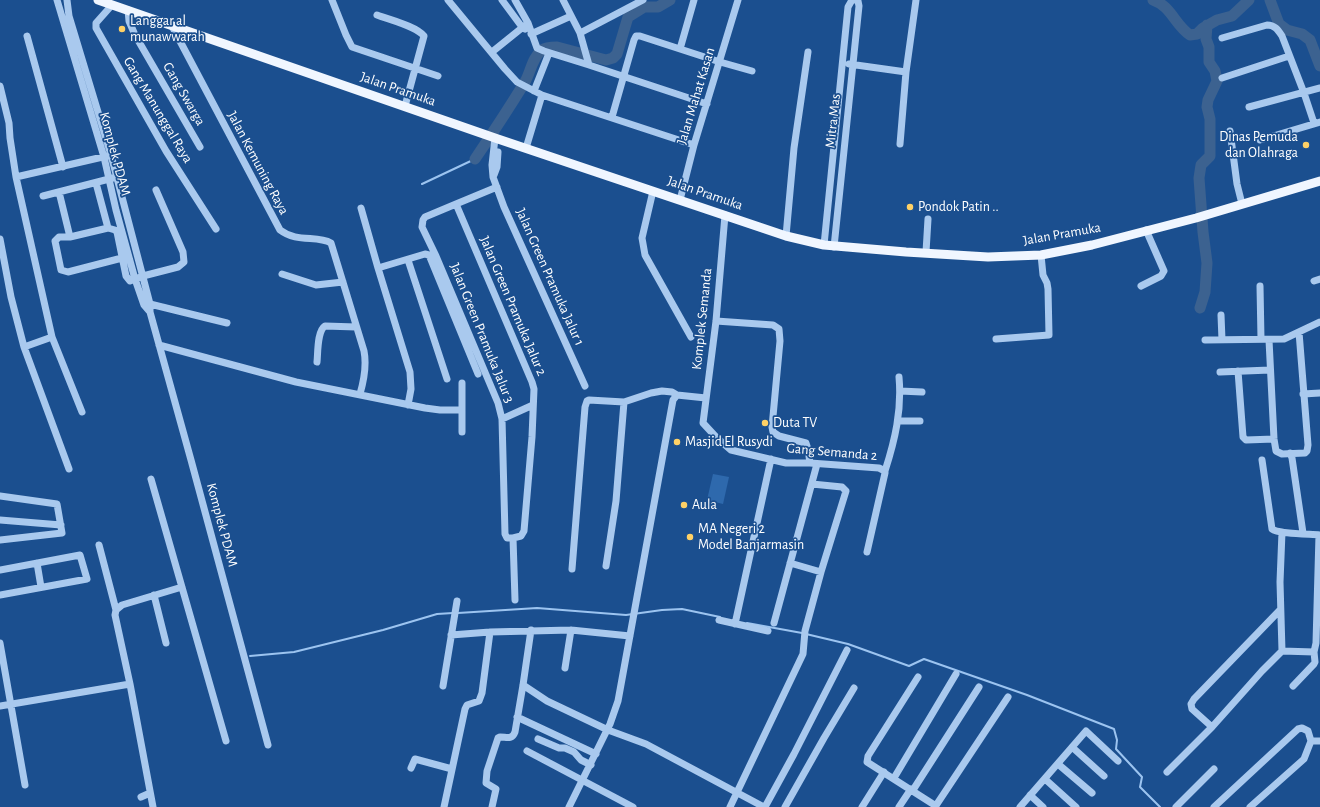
<!DOCTYPE html>
<style>
body{margin:0}
canvas{display:block;background:#1b4f8f}
</style>
<canvas width="1320" height="807"></canvas>
<script>
const ctx = document.querySelector('canvas').getContext('2d');
ctx.lineJoin = 'round';
function fill(path, color) { ctx.fillStyle = color; ctx.fill(path, 'evenodd'); }
function stroke(path, color, width, dash) { ctx.strokeStyle = color; ctx.lineWidth = width; ctx.lineCap = dash ? 'butt' : 'round'; ctx.setLineDash(dash || []); ctx.stroke(path); }
function drawText(font, color, halo, rows, align = 'center') {
  ctx.font = font + ' "Alegreya Sans",sans-serif'; ctx.lineWidth = 3.5; ctx.setLineDash([]); ctx.textBaseline = 'middle'; ctx.strokeStyle = halo; ctx.fillStyle = color; for (const [text, x, y, turn = 0] of rows) {
    ctx.save(); ctx.translate(x, y); ctx.rotate((+turn || 0) * Math.PI / 180); ctx.textAlign = isNaN(turn) ? turn : align; if (halo) ctx.strokeText(text, 0, 0); ctx.fillText(text, 0, 0); ctx.restore();
  }
}
fill(new Path2D(`
 M 713,474 L 729,477 L 723,504 L 707,500 Z`), '#2e69ad');
stroke(new Path2D(`
 M 422,184 L 475,159
 M 458,613 L 537,608 L 626,615 L 662,610 L 682,609 L 720,617
 M 747,623 L 802,633
 M 806,634 L 848,644 L 909,666 L 924,659 L 1027,695 L 1114,729 L 1117,740 L 1116,749 L 1142,777 L 1140,787 L 1160,807
 M 250,656 L 294,652 L 383,630 L 437,614 L 453,613`), '#9cc4f0', 2);
stroke(new Path2D(`
 M 1153,0 C 1171,6 1175,25 1190,35 L 1197,34 L 1203,28 L 1217,20 L 1232,16 L 1249,0
 M 1270,0 L 1279,24 L 1287,30 L 1302,34 L 1310,40 L 1320,66
 M 475,159 C 492,134 509,108 525,82 C 531,71 532,58 542,50 C 546,47 552,47 557,47 L 606,60 L 613,58 L 617,54 L 628,17 L 644,7 L 658,7 L 670,0
 M 1200,308 L 1205,292 L 1207,263 L 1203,232 L 1199,178 L 1201,165 L 1210,156 L 1210,119 L 1207,107 L 1208,100 L 1217,81 L 1215,71 L 1209,62 L 1209,47 L 1206,39 L 1207,25`), '#3c6290', 11);
stroke(new Path2D(`
 M 57,0 L 104,157 L 116,210 L 135,279 L 144,305 L 150,312
 M 67,0 L 69,16 L 111,155 L 150,304 L 150,312 L 191,460 L 268,745
 M 332,0 L 346,35 L 352,47 L 438,76
 M 448,0 L 505,69 L 517,82 L 542,95 L 694,145
 M 502,0 L 522,27 L 525,29
 M 515,0 L 528,23 L 537,48 L 544,51 L 589,65 L 580,33 L 563,0
 M 112,5 L 96,23 L 96,28 L 166,151 L 216,229
 M 128,10 L 129,21 L 135,35 L 200,147
 M 377,15 C 390,20 416,26 424,36 L 405,106
 M 172,26 L 280,230 C 297,243 317,235 331,243 L 364,351 C 367,366 364,380 360,394
 M 580,33 L 643,0
 M 531,34 L 571,16
 M 27,36 L 63,167
 M 1222,38 L 1267,25 C 1275,25 1278,30 1282,36 L 1304,93 L 1314,123
 M 680,49 L 694,0
 M 492,52 L 528,23
 M 849,64 L 906,72
 M 589,65 L 707,104
 M 1222,78 L 1289,56
 M 0,86 L 9,123 L 10,138 L 16,177 L 52,337 L 82,412
 M 534,91 L 549,53
 M 1249,107 L 1320,88
 M 612,117 L 634,40 L 636,36 L 640,36 L 720,62 L 752,71
 M 1230,131 L 1237,184 L 1242,204
 M 495,138 L 492,165 L 493,177 L 504,207 L 585,386
 M 1260,140 L 1320,122
 M 900,144 L 906,72 L 916,0
 M 526,148 L 542,95
 M 494,175 L 497,167 L 498,152
 M 16,177 L 107,156
 M 96,183 L 108,228 L 115,230 L 117,232 L 126,276 L 130,281 L 143,276 L 178,267 L 184,262 L 183,252 L 156,190
 M 497,187 L 456,204 L 532,382 L 534,389 L 532,437 L 524,531 L 521,536 L 513,538 L 515,600
 M 653,191 L 642,238 L 645,255 L 691,337
 M 59,192 L 70,237 L 59,237 L 55,241 L 61,270 L 68,272 L 122,258
 M 43,196 L 113,178
 M 680,200 L 694,145 L 738,0
 M 456,204 L 425,217 L 423,220 L 422,227 L 436,256 L 498,403 L 502,419 L 505,534 L 507,538 L 513,538
 M 361,208 L 378,268 L 410,372 L 411,389 L 408,405
 M 725,215 L 716,321 L 703,423 L 716,437 L 731,450 L 786,463 L 810,463 L 879,468 L 885,471 L 885,473 L 867,552
 M 786,236 L 794,148 L 808,52
 M 70,237 L 108,228
 M 0,239 L 11,297 L 24,347
 M 824,245 L 848,7 L 852,0
 M 834,247 L 859,6 L 858,1 L 855,0
 M 926,252 L 928,219
 M 408,260 L 447,379
 M 378,268 L 425,254 L 429,255 L 478,374
 M 282,274 L 316,285 L 343,282
 M 1314,281 L 1320,279
 M 1141,286 L 1161,276 L 1164,271 L 1146,230
 M 1260,286 L 1261,339
 M 146,305 L 150,304 L 227,323
 M 1221,315 L 1222,340
 M 716,321 L 773,325 L 779,329 L 780,341 L 772,427 L 773,432 L 779,436 L 806,443 L 808,449 L 810,463
 M 52,337 L 24,347 L 69,469
 M 996,339 L 1049,335 L 1048,289 L 1047,283 L 1043,275 L 1041,255
 M 1205,340 L 1284,339 L 1320,322
 M 1269,340 L 1274,439 L 1276,451 L 1282,454 L 1305,453 L 1307,451 L 1308,445 L 1299,332
 M 159,345 L 296,382 L 425,408 L 440,410 L 462,410
 M 317,362 C 318,353 317,331 325,326 L 356,327
 M 1238,371 L 1243,437 L 1246,440 L 1274,439
 M 1220,372 L 1270,370
 M 462,383 L 462,432
 M 900,391 L 922,392
 M 1303,394 L 1320,393
 M 502,419 L 533,405
 M 898,421 L 920,421
 M 1290,453 L 1292,458 L 1303,533
 M 1262,460 L 1272,529 C 1278,534 1310,534 1320,535
 M 885,471 C 895,440 902,410 899,377
 M 151,479 L 226,741
 M 0,496 L 57,504 L 62,533 L 0,540
 M 0,520 L 61,525
 M 99,545 L 116,610
 M 37,563 L 41,587
 M 790,563 L 821,572
 M 606,566 L 616,501 L 624,402
 M 572,569 L 585,407 L 587,401 L 589,400 L 624,402 L 651,393 L 662,391 L 672,392 L 677,395
 M 0,570 L 80,555 L 87,579 L 0,595
 M 154,595 L 166,643
 M 719,620 L 768,631
 M 774,623 L 817,464
 M 735,624 L 771,459
 M 451,635 L 490,632 L 571,630 L 630,636
 M 0,643 L 25,785
 M 1282,651 L 1314,652 L 1316,643 L 1319,535
 M 565,668 L 571,630
 M 918,677 L 868,756 L 867,762 L 936,806
 M 130,684 L 115,615 L 116,610 L 122,605 L 182,587
 M 523,685 L 547,701 L 608,730 L 646,744 L 764,807
 M 443,686 L 457,601
 M 1293,686 L 1314,664 L 1315,662 L 1314,652
 M 0,706 L 130,684 L 153,807
 M 517,717 L 596,754
 M 1212,727 L 1192,709 L 1191,704 L 1194,699 L 1280,610
 M 538,739 L 559,748 L 565,748 L 574,752 L 581,760 L 591,765
 M 1072,747 L 1104,776
 M 527,751 L 633,807
 M 1058,764 L 1092,793
 M 411,768 L 415,759 L 452,769
 M 1167,772 L 1212,727 L 1262,671 L 1282,651 L 1280,582 L 1282,532
 M 894,778 L 956,674
 M 1045,779 L 1076,807
 M 913,790 L 979,687
 M 1030,795 L 1043,807
 M 141,797 L 150,793
 M 444,807 L 465,709 L 467,705 L 479,701 L 482,693 L 490,632
 M 492,807 L 496,789 L 486,783 L 487,771 L 498,738 L 500,737 C 507,737 512,740 515,732 L 523,685 L 531,630
 M 569,807 L 610,724 L 618,701 L 673,400 L 677,395 L 706,398
 M 730,807 L 803,654 L 805,631 L 821,572 L 846,491 L 842,487 L 812,484
 M 765,807 L 794,754 L 847,650
 M 785,807 L 824,738 L 854,688
 M 862,807 L 884,772
 M 899,807 L 911,789
 M 935,807 L 1008,697
 M 1020,807 L 1086,731 L 1118,761
 M 1176,807 L 1214,769
 M 1214,807 L 1298,729 L 1302,728 L 1308,731 L 1311,741 L 1320,741
 M 1250,807 L 1304,759 L 1311,741`), '#a9c9ee', 7);
stroke(new Path2D(`
 M 98,0 L 495,138 L 786,236 L 824,245 L 906,252 L 988,257 L 1041,255 L 1092,245 L 1196,218 L 1320,181`), '#f0f6ff', 9);
for (const [x, y, r, color] of [
 [122,29,4,"#ffd166"],
 [1306,145,4,"#ffd166"],
 [910,207,4,"#ffd166"],
 [765,423,4,"#ffd166"],
 [677,442,4,"#ffd166"],
 [684,505,4,"#ffd166"],
 [690,537,4,"#ffd166"]
]) { const dot = new Path2D(); dot.arc(x, y, r, 0, 2 * Math.PI); ctx.fillStyle = color; ctx.fill(dot); stroke(dot, '#1b4f8f', 1.5); }
drawText('14px', '#fff', '#1b4f8f', [
 ["Langgar al",130,21],
 ["munawwarah",130,37],
 ["Dinas Pemuda",1298,137,"right"],
 ["dan Olahraga",1298,153,"right"],
 ["Pondok Patin ..",918,207],
 ["Duta TV",773,423],
 ["Masjid El Rusydi",685,442],
 ["Aula",692,505],
 ["MA Negeri 2",698,529],
 ["Model Banjarmasin",698,545]
], 'left');
drawText('14px', '#fff', '#1b4f8f', [
 ["Jalan Pramuka",398,89,19],
 ["Gang Swarga",184,94,60],
 ["Jalan Mahat Kasan",696,96,-73],
 ["Gang Manunggal Raya",158,110,59],
 ["Mitra Mas",833,121,-84],
 ["Komplek PDAM",115,154,75],
 ["Jalan Kemuning Raya",258,163,62],
 ["Jalan Pramuka",705,193,19],
 ["Jalan Pramuka",1062,234,-10],
 ["Jalan Green Pramuka Jalur 1",550,277,66],
 ["Jalan Green Pramuka Jalur 2",513,306,67],
 ["Komplek Semanda",702,319,-84],
 ["Jalan Green Pramuka Jalur 3",482,333,68],
 ["Gang Semanda 2",832,452,5],
 ["Komplek PDAM",222,525,75]
]);
</script>
